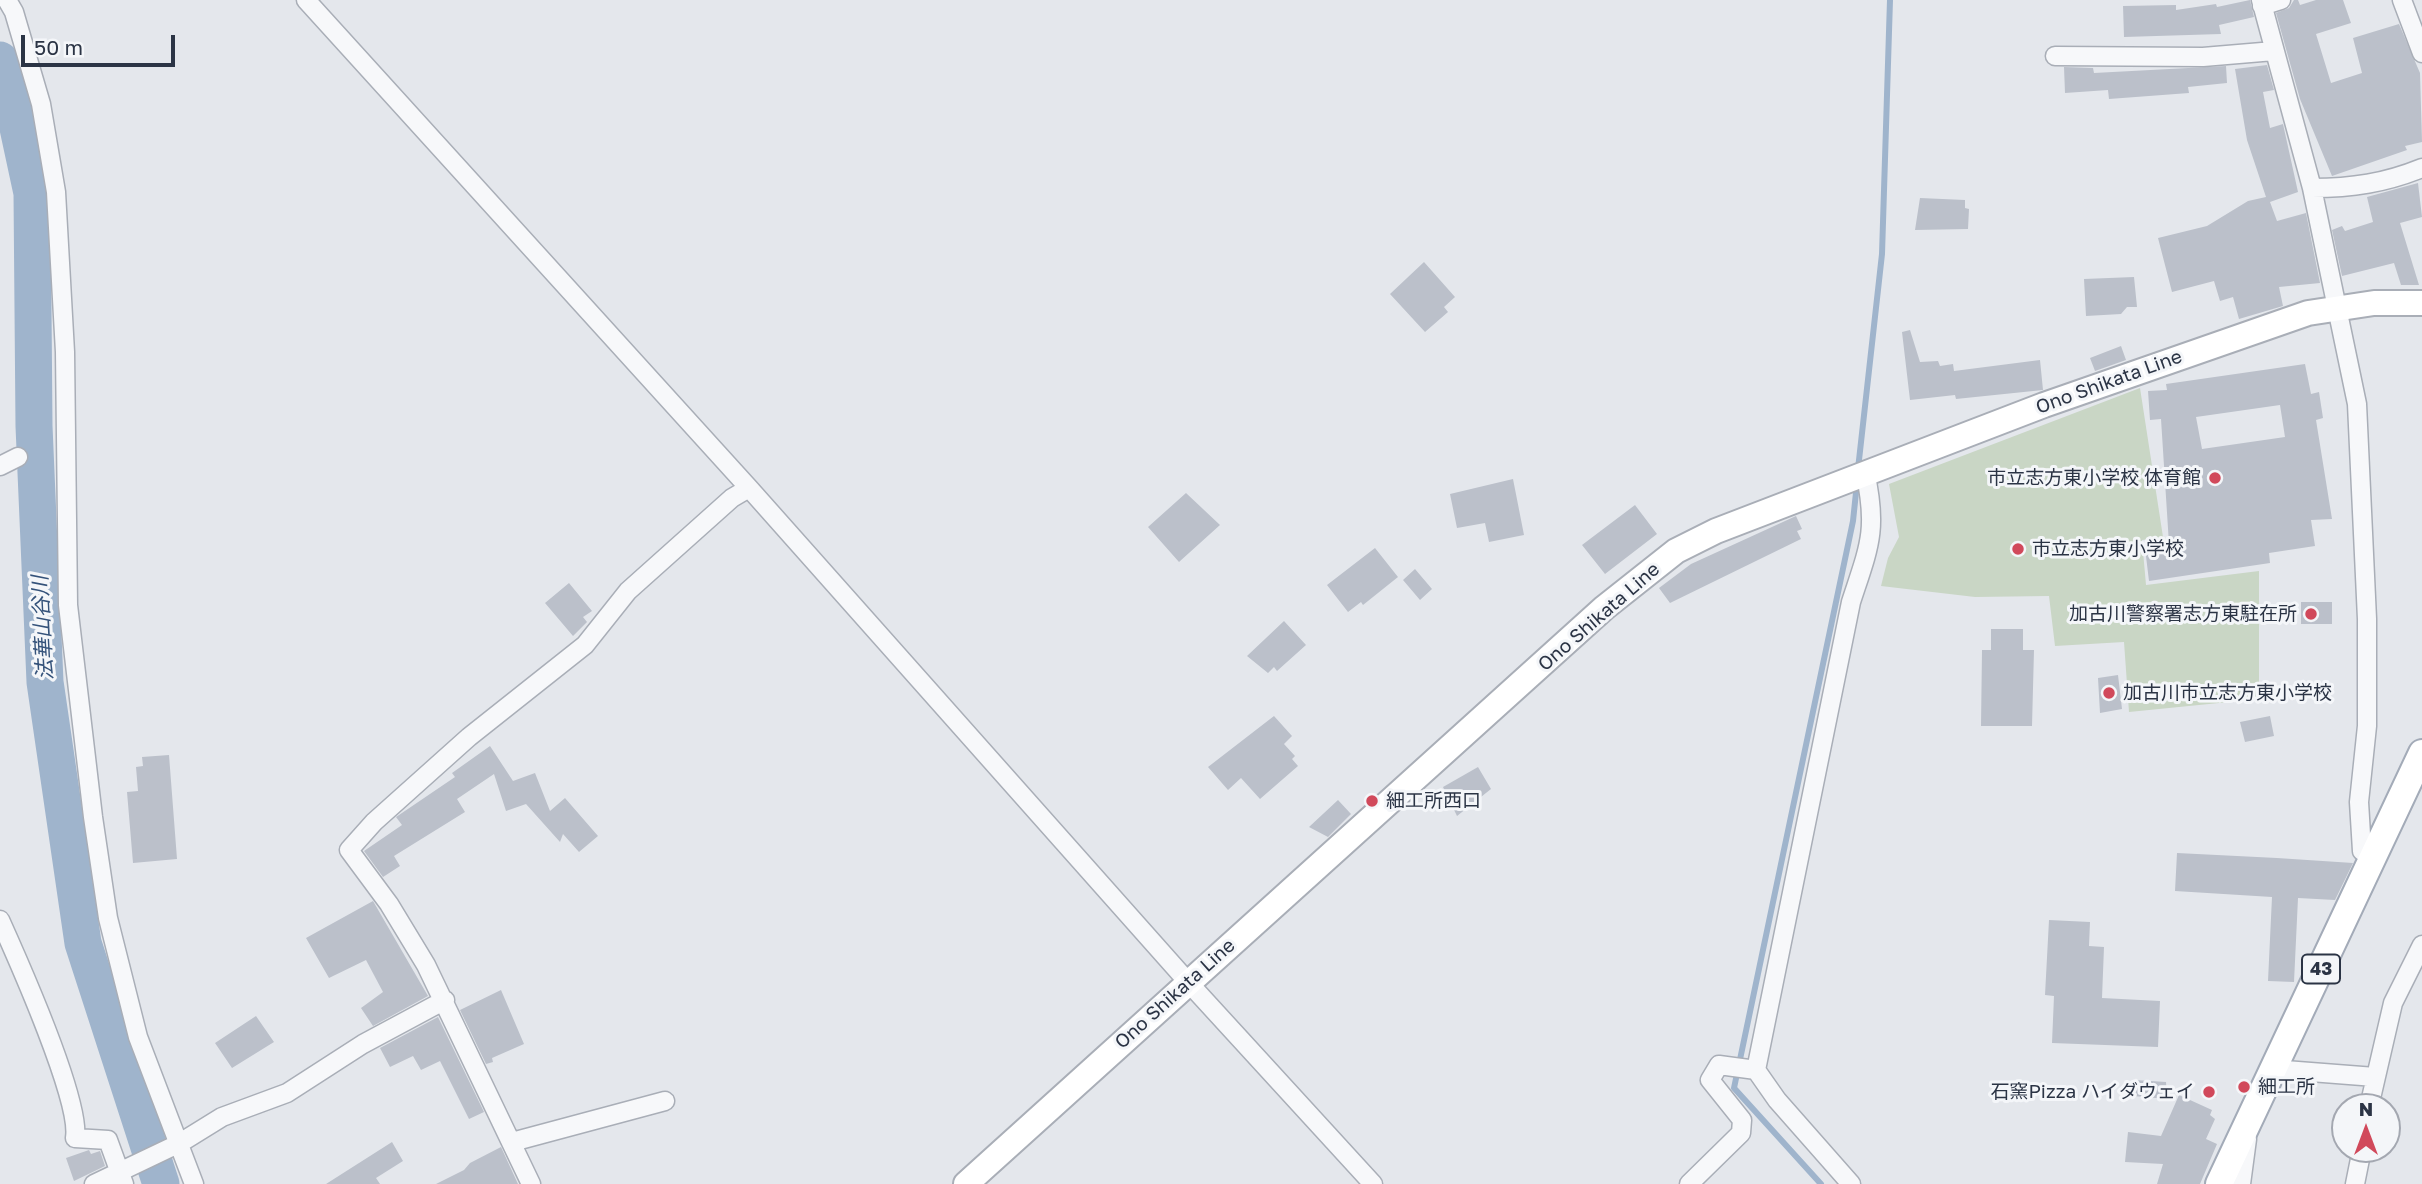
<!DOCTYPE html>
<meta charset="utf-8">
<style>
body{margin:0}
#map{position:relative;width:2422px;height:1184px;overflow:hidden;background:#e4e7ec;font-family:"Golos Text",sans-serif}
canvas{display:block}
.north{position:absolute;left:2331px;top:1093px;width:70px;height:70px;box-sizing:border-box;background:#f4f6f9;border:2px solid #a4a8b1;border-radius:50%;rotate:0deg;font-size:19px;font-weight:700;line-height:28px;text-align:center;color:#2b3445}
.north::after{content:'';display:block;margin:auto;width:24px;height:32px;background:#d1495b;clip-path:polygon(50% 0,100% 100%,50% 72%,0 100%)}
.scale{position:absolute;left:21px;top:35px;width:154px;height:32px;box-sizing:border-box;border:4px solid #2b3445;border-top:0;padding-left:9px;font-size:21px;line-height:24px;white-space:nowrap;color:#2b3445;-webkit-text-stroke:5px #f4f6f9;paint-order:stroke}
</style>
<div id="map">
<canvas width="2422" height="1184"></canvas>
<div class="north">N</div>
<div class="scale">50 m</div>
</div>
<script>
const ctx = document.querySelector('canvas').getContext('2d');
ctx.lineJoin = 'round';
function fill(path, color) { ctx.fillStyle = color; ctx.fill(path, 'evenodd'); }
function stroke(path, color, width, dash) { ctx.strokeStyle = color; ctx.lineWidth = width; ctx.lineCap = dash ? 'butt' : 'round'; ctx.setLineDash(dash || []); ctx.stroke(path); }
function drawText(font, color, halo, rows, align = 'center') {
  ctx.font = font + ' "Golos Text","Noto Sans JP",sans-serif'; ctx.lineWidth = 6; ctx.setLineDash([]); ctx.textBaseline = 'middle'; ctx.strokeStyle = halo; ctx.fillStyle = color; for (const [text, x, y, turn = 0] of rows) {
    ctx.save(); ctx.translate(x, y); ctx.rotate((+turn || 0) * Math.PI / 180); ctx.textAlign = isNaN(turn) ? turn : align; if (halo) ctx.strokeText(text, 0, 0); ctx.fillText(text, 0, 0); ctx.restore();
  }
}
fill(new Path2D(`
 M 2140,388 L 2163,537 L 2142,540 L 2146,585 L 2259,571 L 2259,699 L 2129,712 L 2124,642 L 2055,646 L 2049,596 L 1975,597 L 1881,586 L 1888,558 L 1899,537 L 1889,484 Z`), '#c9d6c5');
stroke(new Path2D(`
 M 1858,469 L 1882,254 L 1890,0
 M 1821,1184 L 1734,1088 L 1853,521 L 1857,483`), '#9fb4cc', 6);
stroke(new Path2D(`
 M 0,60 L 7,77 L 32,193 L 34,426 L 45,682 L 83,943 L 161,1184`), '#9fb4cc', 37);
fill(new Path2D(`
 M 2250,0 L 2254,17 L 2219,25 L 2221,34 L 2124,37 L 2123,6 L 2176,5 L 2176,10 L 2216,4 L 2217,7 Z
 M 2294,0 L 2298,0 L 2300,5 L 2316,0 L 2343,0 L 2351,23 L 2316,34 L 2331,83 L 2362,73 L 2353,38 L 2399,24 L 2420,73 L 2422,142 L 2405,146 L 2407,150 L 2332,176 L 2300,99 L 2276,13 L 2289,8 Z
 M 2267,65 L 2274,90 L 2263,92 L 2270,128 L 2283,124 L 2298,192 L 2270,202 L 2277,221 L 2306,213 L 2320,283 L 2279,287 L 2283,306 L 2239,319 L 2233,297 L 2220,301 L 2214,281 L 2172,292 L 2158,238 L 2207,226 L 2248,201 L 2266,197 L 2247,140 L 2235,69 Z
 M 2226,66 L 2227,83 L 2188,87 L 2189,93 L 2109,99 L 2108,90 L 2065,93 L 2064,67 L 2093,68 L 2094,73 Z
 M 2418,183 L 2422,217 L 2400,223 L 2419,285 L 2401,285 L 2394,263 L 2342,276 L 2332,230 L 2342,226 L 2345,231 L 2373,222 L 2367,197 Z
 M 1920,198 L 1965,200 L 1965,208 L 1969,209 L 1968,229 L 1915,230 Z
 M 1424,262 L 1455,297 L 1444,307 L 1448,312 L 1425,332 L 1390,294 Z
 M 2134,277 L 2137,307 L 2127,307 L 2121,314 L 2086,316 L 2084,279 Z
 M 1910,330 L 1920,362 L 1938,361 L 1940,366 L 1953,364 L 1954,371 L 2040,360 L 2043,390 L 1956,399 L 1955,395 L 1910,400 L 1902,332 Z
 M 2121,346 L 2126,360 L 2095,371 L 2090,358 Z
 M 2305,364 L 2311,394 L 2319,392 L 2323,418 L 2316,420 L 2332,519 L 2311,520 L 2315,546 L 2269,553 L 2270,563 L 2149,581 L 2145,548 L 2169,544 L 2161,419 L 2150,420 L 2148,391 L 2167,390 L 2166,384 ZM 2280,405 L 2285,437 L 2202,449 L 2196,417 Z
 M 1513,479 L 1524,535 L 1489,542 L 1485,523 L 1457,528 L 1450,494 Z
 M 1186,493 L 1220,525 L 1179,562 L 1148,527 Z
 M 1635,505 L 1657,534 L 1605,574 L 1582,545 Z
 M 1796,516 L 1802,529 L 1797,531 L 1801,539 L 1670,603 L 1659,588 L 1691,564 Z
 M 1375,548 L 1398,577 L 1363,605 L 1361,602 L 1348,612 L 1327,585 Z
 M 1415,569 L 1432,589 L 1420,600 L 1403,580 Z
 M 569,583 L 592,611 L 583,617 L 587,622 L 573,636 L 545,603 Z
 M 2301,602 L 2332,602 L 2332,624 L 2301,624 Z
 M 1284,621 L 1306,645 L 1277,671 L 1274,667 L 1268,673 L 1247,656 Z
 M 1991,629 L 2023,629 L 2023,650 L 2034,650 L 2032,726 L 1981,726 L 1982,650 L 1991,650 Z
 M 2118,675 L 2122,709 L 2100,713 L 2098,678 Z
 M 1274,716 L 1292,736 L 1284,744 L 1295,756 L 1292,759 L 1298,766 L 1260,799 L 1241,778 L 1228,790 L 1208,767 Z
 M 2270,716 L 2274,736 L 2245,742 L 2240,722 Z
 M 490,746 L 513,781 L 535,773 L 550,811 L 565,798 L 598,836 L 579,852 L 563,834 L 560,842 L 526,804 L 506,811 L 494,774 L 457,799 L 465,812 L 394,856 L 400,866 L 383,877 L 364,851 L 402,825 L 396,817 L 399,815 L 455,777 L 452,773 Z
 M 169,755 L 177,859 L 133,863 L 127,792 L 138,791 L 136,767 L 143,766 L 142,757 Z
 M 1478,767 L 1491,789 L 1457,816 L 1443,787 Z
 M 1338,800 L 1351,814 L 1328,837 L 1309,827 Z
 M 2177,853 L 2277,858 L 2353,863 L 2335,900 L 2298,898 L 2294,982 L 2268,981 L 2272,897 L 2175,891 Z
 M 373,901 L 428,996 L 373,1026 L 361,1008 L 383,992 L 366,960 L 329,978 L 306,938 Z
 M 2049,920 L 2090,922 L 2089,946 L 2104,947 L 2102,998 L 2160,1001 L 2158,1047 L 2052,1043 L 2054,996 L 2045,995 Z
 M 501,990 L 524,1044 L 492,1058 L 493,1062 L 486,1064 L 460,1010 Z
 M 256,1016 L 274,1042 L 232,1068 L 215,1043 Z
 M 438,1017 L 484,1112 L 469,1119 L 440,1061 L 421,1070 L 413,1056 L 390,1067 L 380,1048 Z
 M 2135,1080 L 2166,1082 L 2167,1099 L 2133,1096 Z
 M 2179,1095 L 2212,1110 L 2210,1115 L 2215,1119 L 2206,1139 L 2217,1144 L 2200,1184 L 2157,1184 L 2163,1164 L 2125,1162 L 2128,1132 L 2161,1136 Z
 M 392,1142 L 403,1161 L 376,1178 L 380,1184 L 326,1184 Z
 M 501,1147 L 518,1184 L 436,1184 L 464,1170 L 470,1163 Z
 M 89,1150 L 91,1154 L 100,1151 L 105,1166 L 74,1181 L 66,1158 Z`), '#bbc0ca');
const street = new Path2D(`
 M 7,0 L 14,12 L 41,104 L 56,192 L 65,352 L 68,605 L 93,817 L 108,918 L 138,1037 L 194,1184
 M 306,0 L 749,488 L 1188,982 L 1373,1184
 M 2261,0 L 2312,188 L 2357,404 L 2367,619 L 2367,726 L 2359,802 L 2362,851 L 2374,859
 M 2402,0 L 2422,53
 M 2262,6 L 2281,0
 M 2055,56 L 2203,57 L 2274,51
 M 2312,188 C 2352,188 2385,183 2422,168
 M 0,466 L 18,457
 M 0,920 C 18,960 81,1101 75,1138 L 108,1140 L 124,1184
 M 2272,1069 L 2375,1077
 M 1756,1070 L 1851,602 C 1869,547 1878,530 1865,472
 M 2369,1107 L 2393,1003 L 2422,945
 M 512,1142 L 665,1101
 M 94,1184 L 180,1143 L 222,1117 L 287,1093 L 363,1044 L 445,1000
 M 531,1184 L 426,965 L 389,904 L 349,850 L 374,822 L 469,737 L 585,645 L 628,591 L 732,498 L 749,488
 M 1689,1184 L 1741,1133 L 1742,1120 L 1710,1080 L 1719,1065 L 1756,1070 L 1777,1100 L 1851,1184
 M 2241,1184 L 2247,1139
 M 2355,1184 L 2362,1149`);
const secondary = new Path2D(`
 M 966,1184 L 1604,608 L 1676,551 L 1716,531 L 2044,405 L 2308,313 L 2374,303 L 2422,303`);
const primary = new Path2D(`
 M 2219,1184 L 2422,753`);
stroke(street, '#a9aeb7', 21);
stroke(secondary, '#a9aeb7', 28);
stroke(primary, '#a3abb8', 30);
stroke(street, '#f7f8fa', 18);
stroke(secondary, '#fff', 24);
stroke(primary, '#fff', 26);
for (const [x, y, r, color] of [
 [2215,478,7,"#d1495b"],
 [2018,549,7,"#d1495b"],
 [2311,614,7,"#d1495b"],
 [2109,693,7,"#d1495b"],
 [1372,801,7,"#d1495b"],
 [2244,1087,7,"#d1495b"],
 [2209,1092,7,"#d1495b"]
]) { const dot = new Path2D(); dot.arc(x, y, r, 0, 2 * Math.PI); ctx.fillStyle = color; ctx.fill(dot); stroke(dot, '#f4f6f9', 2.5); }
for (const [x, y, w] of [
 [2321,969,38]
]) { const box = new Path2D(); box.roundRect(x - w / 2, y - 14.5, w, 29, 5); ctx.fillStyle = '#f4f6f9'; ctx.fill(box); stroke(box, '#2b3445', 2); }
drawText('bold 18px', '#2b3445', null, [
 ["43",2321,969]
]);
drawText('19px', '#2b3445', '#f4f6f9', [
 ["Ono Shikata Line",2109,382,-20],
 ["Ono Shikata Line",1599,617,-41],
 ["Ono Shikata Line",1175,994,-42]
]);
drawText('19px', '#2b3445', '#f4f6f9', [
 ["市立志方東小学校 体育館",2201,478,"right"],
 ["市立志方東小学校",2032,549],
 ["加古川警察署志方東駐在所",2297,614,"right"],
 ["加古川市立志方東小学校",2123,693],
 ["細工所西口",1386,801],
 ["細工所",2258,1087],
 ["石窯Pizza ハイダウェイ",2195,1092,"right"]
], 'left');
drawText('italic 21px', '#34527a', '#f4f6f9', [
 ["法華山谷川",43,628,-93]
]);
</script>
